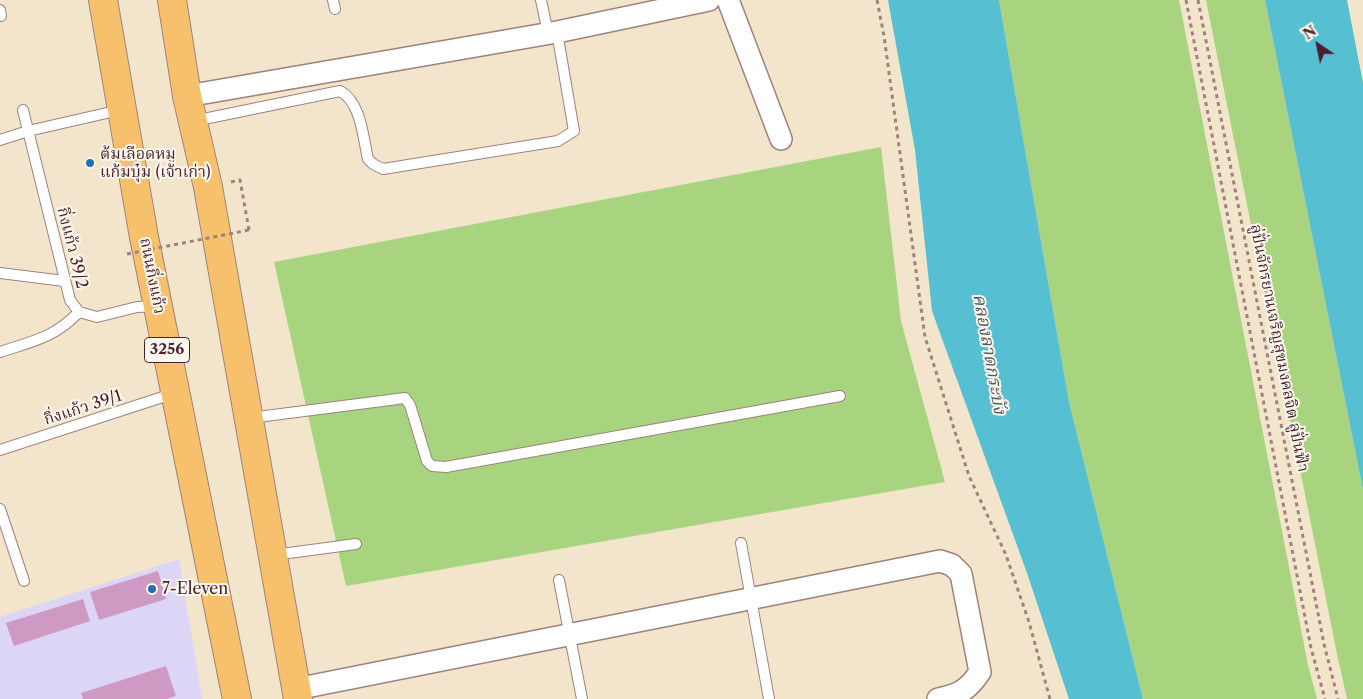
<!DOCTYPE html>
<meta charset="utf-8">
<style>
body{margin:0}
#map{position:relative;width:1363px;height:699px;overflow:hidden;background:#f3e5cc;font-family:"Libre Caslon Text",serif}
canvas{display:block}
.north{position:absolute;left:1293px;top:20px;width:50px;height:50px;-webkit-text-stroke:4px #fbf7ec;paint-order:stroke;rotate:326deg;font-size:14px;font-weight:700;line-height:20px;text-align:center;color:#4a1f2b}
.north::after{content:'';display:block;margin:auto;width:18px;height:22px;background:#4a1f2b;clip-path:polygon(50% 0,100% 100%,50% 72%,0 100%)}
</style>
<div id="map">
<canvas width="1363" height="699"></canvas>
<div class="north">N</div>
</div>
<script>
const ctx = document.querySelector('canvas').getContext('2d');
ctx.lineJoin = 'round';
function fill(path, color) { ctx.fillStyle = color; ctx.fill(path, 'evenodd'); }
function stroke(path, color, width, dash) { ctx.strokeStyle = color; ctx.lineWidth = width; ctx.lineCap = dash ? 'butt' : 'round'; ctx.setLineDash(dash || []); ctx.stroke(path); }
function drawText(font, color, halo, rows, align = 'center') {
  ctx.font = font + ' "Libre Caslon Text","Noto Serif Thai",serif'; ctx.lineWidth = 4; ctx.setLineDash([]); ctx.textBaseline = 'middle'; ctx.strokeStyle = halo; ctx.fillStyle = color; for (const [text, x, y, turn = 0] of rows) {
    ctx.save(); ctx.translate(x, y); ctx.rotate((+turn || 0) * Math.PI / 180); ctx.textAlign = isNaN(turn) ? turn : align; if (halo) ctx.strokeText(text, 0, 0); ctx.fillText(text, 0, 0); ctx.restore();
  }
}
fill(new Path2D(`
 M 179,559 L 202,699 L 0,699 L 0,617 Z`), '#dcd5f6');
fill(new Path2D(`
 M 999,0 L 1179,0 L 1308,665 L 1317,699 L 1143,699 L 1069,402 Z
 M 1206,0 L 1265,0 L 1363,490 L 1363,699 L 1347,699 L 1337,654 Z
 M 881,147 L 901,321 L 945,482 L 346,586 L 274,262 Z`), '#a8d480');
fill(new Path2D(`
 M 888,0 L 999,0 L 1069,402 L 1143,699 L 1069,699 L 1027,573 L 932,311 L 915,150 Z
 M 1265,0 L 1347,0 L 1363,83 L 1363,490 Z`), '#56c0d2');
fill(new Path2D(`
 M 158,571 L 166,599 L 99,620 L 90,592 Z
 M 83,599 L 90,621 L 14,646 L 6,623 Z
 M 166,666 L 176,696 L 167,699 L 83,699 L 81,693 Z`), '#ce9ac4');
const service = new Path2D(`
 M 333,0 L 335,9
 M 541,0 L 548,33
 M 0,10 L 1,16
 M 23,110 L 70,300 L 79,312 L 97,317 L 137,307 L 158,306
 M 194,121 L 340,91 C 361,102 363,137 368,159 L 373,164 L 383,169 L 558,141 L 574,131 L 557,32
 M 0,140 L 28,131 L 120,110
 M 0,273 L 64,281
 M 0,352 C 33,341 54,338 79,312
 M 250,418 L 405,398 L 410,405 L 427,461 L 432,466 L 446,467 L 840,396
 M 0,450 L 175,393
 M 0,509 L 24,581
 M 741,543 L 769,699
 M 274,555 L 356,544
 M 559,580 L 582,699`);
const minor = new Path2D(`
 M 728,0 L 781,139
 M 187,96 L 557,32 L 709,0
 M 296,689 L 940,561 L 952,565 L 961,574 L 980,672 C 968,690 959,695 938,699`);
const primary = new Path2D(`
 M 103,0 L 144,237 L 237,699
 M 172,0 L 187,96 L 208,187 L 298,699`);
stroke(service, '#9e827c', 12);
stroke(minor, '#9e827c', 24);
stroke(primary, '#9e827c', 30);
stroke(new Path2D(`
 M 877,0 L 884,36 L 925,337 L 969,476 L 1006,555 L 1029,622 L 1050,699
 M 1186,0 L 1311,648 L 1325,699
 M 1198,0 L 1324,644 L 1338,699
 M 231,182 L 240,180 L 249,230`), '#9e827c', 3, [4, 4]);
stroke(service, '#fff', 10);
stroke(minor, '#fff', 21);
stroke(primary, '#f7c06c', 28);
stroke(new Path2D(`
 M 127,254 L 249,230`), '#9e827c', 3, [4, 4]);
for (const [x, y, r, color] of [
 [90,163,5,"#1f6fb2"],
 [152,589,5,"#1f6fb2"]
]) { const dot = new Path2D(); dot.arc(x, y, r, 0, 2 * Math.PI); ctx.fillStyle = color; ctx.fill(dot); stroke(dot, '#fbf7ec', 2); }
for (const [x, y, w] of [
 [167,350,45]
]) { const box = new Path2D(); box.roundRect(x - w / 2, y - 12.5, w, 25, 4); ctx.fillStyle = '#fbf7ec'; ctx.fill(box); stroke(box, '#4a1f2b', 1); }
drawText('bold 15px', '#4a1f2b', null, [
 ["3256",167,350]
]);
drawText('16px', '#4a1f2b', '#fbf7ec', [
 ["ต้มเลือดหมู",100,154],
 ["แก้มบุ๋ม (เจ้าเก่า)",100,172],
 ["7-Eleven",162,589]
], 'left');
drawText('16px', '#4a1f2b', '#fbf7ec', [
 ["กิ่งแก้ว 39/2",72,248,76],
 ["ถนนกิ่งแก้ว",152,276,79],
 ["ลู่ปั่นจักรยานเจริญสุขมงคลจิต ลู่ปั่นฟ้า",1279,348,79],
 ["กิ่งแก้ว 39/1",83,408,-18]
]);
drawText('italic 18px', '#4e5765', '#fbf7ec', [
 ["คลองลาดกระบัง",989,354,80]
]);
</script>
